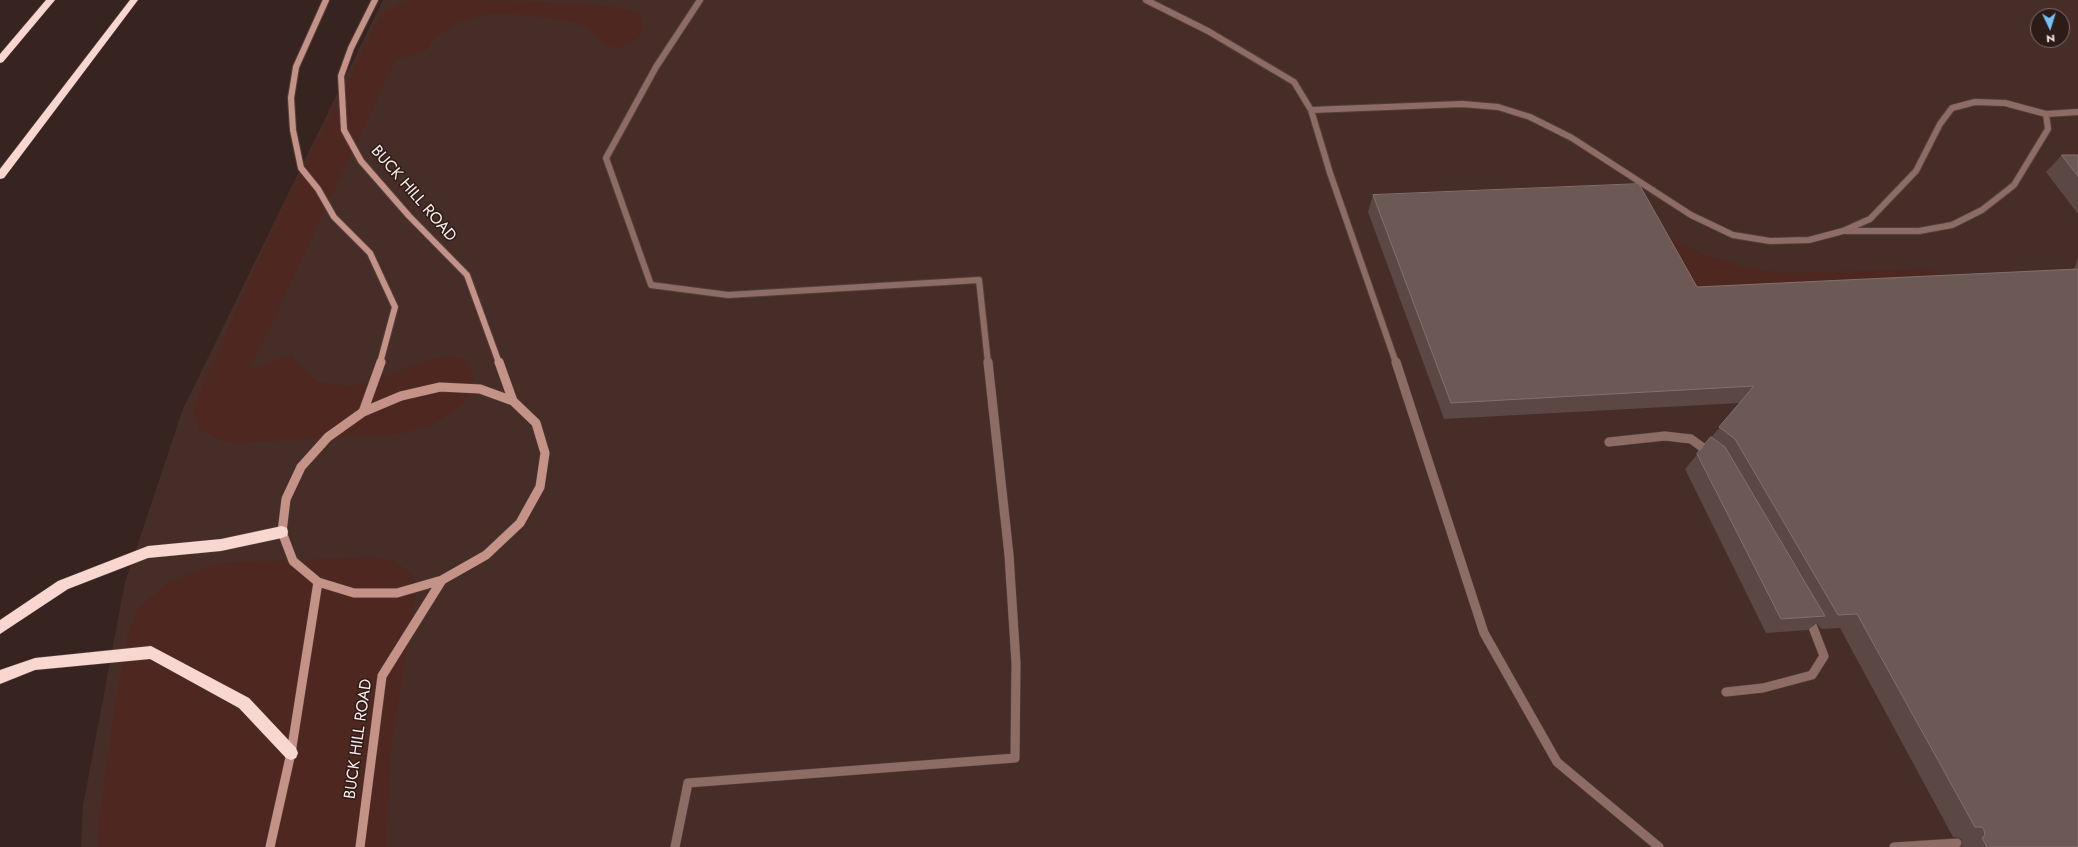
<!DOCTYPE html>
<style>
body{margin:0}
#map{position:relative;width:2078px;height:847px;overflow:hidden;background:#372420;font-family:Jost,sans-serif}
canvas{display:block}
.north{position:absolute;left:2030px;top:8px;width:40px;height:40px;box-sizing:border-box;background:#2c1b17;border:1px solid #7e6f6b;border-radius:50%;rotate:176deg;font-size:11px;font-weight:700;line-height:16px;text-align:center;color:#f9ecea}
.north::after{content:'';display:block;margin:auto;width:14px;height:18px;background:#75c0f6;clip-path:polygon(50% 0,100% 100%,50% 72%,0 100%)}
</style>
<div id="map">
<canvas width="2078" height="847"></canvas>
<div class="north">N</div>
</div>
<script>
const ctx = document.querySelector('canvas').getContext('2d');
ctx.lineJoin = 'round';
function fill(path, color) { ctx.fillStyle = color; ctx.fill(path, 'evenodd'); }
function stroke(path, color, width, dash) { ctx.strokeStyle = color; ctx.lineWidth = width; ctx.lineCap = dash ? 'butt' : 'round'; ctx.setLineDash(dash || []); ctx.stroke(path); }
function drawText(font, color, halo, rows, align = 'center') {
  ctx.font = font + ' Jost,sans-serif'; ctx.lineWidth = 3; ctx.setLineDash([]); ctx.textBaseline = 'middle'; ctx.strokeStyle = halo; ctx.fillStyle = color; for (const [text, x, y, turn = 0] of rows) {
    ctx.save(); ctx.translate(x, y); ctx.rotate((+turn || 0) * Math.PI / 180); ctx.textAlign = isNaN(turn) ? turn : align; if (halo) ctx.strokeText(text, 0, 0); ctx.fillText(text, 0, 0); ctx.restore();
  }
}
fill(new Path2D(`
 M 383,0 L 2078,0 L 2078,847 L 81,847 L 83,806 L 125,582 L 183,409 ZM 2038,16 L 2062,16 L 2062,40 L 2038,40 Z`), '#472d28');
fill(new Path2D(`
 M 408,0 C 458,0 508,0 558,3 C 586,4 613,4 639,14 L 643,24 L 642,34 C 633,44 619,52 604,44 C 597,40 594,32 587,28 C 576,22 564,19 552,18 C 525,16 490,9 464,21 C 454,25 443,31 435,38 C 431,41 430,47 426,50 C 417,54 406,56 396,59 L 250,370 L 292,354 L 301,368 L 319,382 L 348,386 L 375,381 L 416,364 L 435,359 L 452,356 L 466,360 L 473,373 L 473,391 L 459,408 L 433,425 L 399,434 L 238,443 L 219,440 L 200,430 L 193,415 L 198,396 L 275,223 L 378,20 L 384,12 Z
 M 1653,219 L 1676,241 L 1703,254 L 1749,268 L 1784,273 L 1929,269 L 1969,290 L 1686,304 Z
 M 370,557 L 396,561 L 412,575 L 416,594 L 391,750 L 386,847 L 98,847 L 99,819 L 118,685 L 128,633 L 138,608 L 166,584 L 194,571 L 223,563 Z`), '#4e2820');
const laneFar1 = new Path2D(`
 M 700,0 L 656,67 L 606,158 L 651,285 L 728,295 L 979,280 L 988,363
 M 1146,0 L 1208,31 L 1294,82 L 1311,110 L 1330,173 L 1396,363
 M 1311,110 L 1462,104 L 1498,107 L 1530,117 L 1572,138 L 1691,215 L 1733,235 L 1770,241 L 1809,240 L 1843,231 L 1870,219 L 1916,171 L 1940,124 L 1952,108 L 1975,102 L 2005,103 L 2046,114 L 2078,112
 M 1846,231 L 1919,231 L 1952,225 L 1982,210 L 2014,185 L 2048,129 L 2046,114`);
const lane = new Path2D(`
 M 1396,362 L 1484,633 L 1557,762 L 1659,847
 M 1609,442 L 1665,436 L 1691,439 L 1710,453
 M 1726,692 L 1763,688 L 1812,675 L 1824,656 L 1809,617
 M 675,847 L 688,783 L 1015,758 L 1016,663 L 1009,555 L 988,362
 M 1894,847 L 1957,843`);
const secondaryFar1 = new Path2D(`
 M 326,0 L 296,67 L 291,98 L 293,130 L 301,168 L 318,189 L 334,217 L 370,253 L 395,307 L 380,363
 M 375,0 L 351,48 L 341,76 L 344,130 L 361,161 L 409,216 L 467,275 L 499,363`);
const secondary = new Path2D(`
 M 499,362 L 513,401
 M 440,387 L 480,389 L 513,401 L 536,423 L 545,453 L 540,487 L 520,523 L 486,555 L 442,580 L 397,593 L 354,593 L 318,582 L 293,561 L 282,532 L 286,499 L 301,467 L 328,437 L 363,412 L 401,396 Z
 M 363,412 L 381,362
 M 270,847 L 291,753 L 318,582
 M 360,847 L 382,676 L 442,580`);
const highway = new Path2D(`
 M 46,0 L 55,0 L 3,62 L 0,63 L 0,54 Z
 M 130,0 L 138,0 L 4,178 L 0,179 L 0,169 Z
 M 282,526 L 287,528 L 288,532 L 287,536 L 282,538 L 221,551 L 148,558 L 68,589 L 0,634 L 0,620 L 58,581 L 148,546 L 221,539 Z
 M 151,646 L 249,698 L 296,748 L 298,753 L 296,758 L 291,760 L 286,758 L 239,708 L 150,659 L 35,670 L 0,684 L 0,670 L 35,658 Z`);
stroke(laneFar1, '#52403c', 8);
stroke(lane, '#52403c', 10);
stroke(secondaryFar1, '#52403c', 8);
stroke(secondary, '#52403c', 10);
stroke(highway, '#52403c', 1);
stroke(laneFar1, '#8d6c66', 6);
stroke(lane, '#8d6c66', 9);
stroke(secondaryFar1, '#c59287', 6);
stroke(secondary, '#c59287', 9);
fill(highway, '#f8d7d0');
fill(new Path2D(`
 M 2062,155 L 2078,155 L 2078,214 L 2046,172 Z
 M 1373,195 L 1697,287 L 2074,269 L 2078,258 L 2078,847 L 1961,847 L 1962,845 L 1962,840 L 1959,838 L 1953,837 L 1840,628 L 1821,629 L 1817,623 L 1808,630 L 1766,633 L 1685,469 L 1740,403 L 1444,419 L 1368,212 Z`), '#5b4744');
const building = new Path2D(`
 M 2062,155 L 2078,155 L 2078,176 Z
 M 1639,184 L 1697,287 L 2078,269 L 2078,847 L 1987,847 L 1982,838 L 1985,835 L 1984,830 L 1982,827 L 1975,827 L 1857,614 L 1838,615 L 1735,439 L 1719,427 L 1754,386 L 1451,403 L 1373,195 Z
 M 1711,437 L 1725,447 L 1825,616 L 1781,619 L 1697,454 Z`);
fill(building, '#6c5955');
stroke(building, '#82706d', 1);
drawText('16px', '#f9ecea', '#2c1b17', [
 ["BUCK HILL ROAD",413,194,49],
 ["BUCK HILL ROAD",359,739,-82]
]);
</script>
